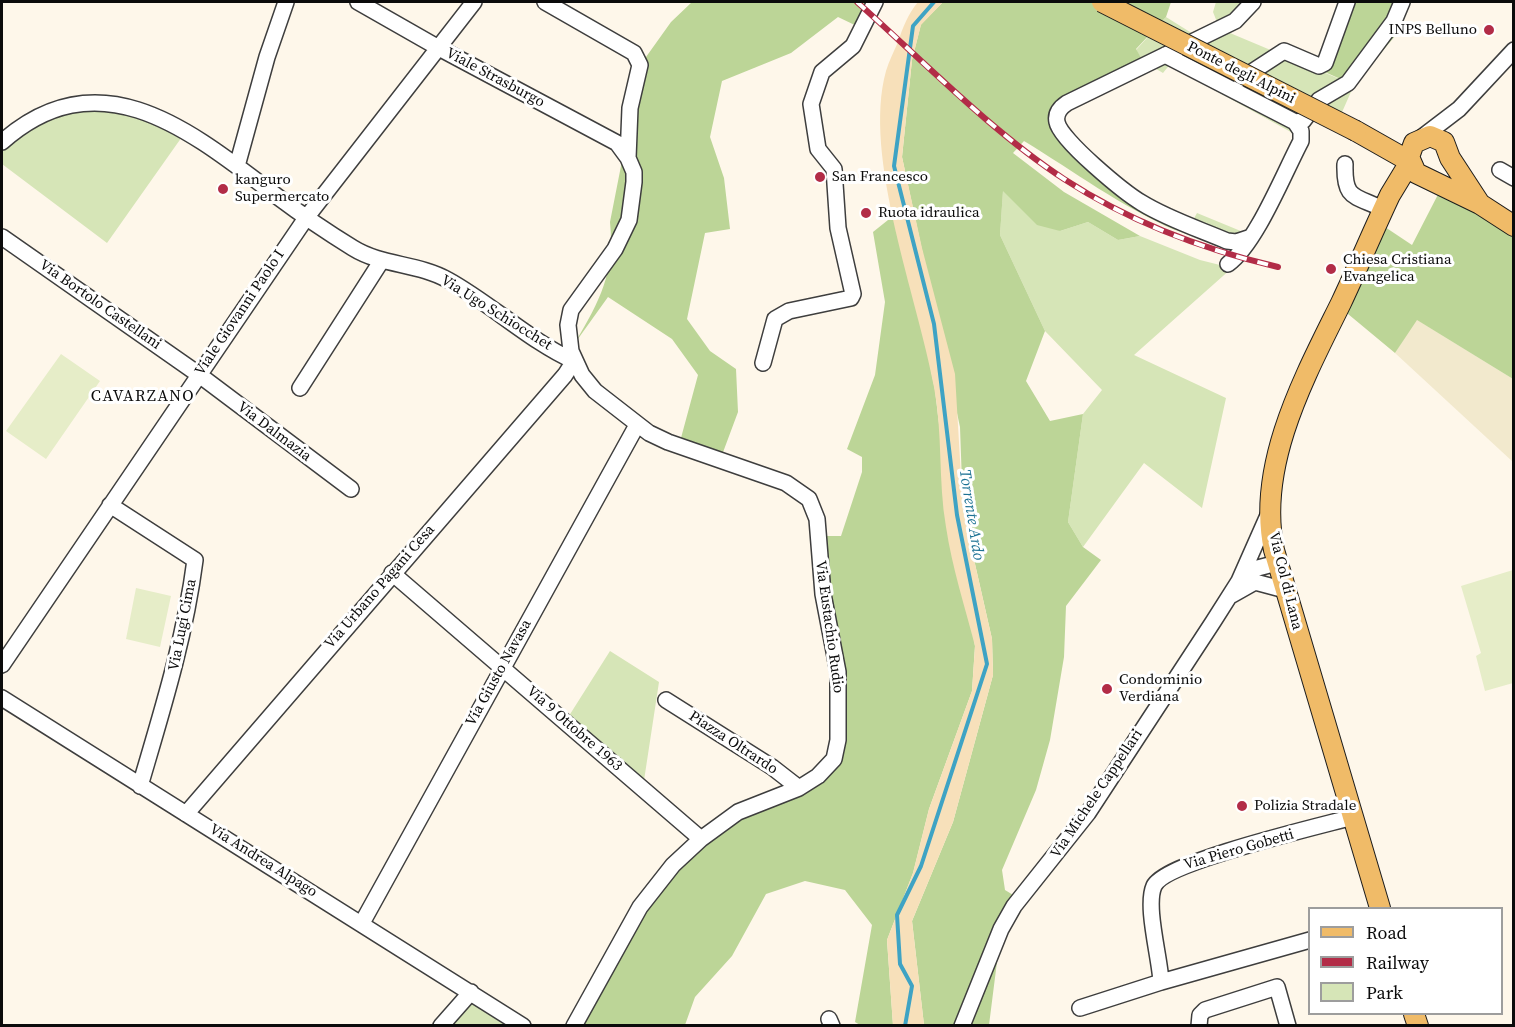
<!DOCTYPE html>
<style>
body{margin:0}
#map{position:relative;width:1515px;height:1027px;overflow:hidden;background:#fef7ea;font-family:"Source Serif 4",serif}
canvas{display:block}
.frame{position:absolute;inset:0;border:3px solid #0b0b0b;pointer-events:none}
.legend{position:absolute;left:1308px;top:907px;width:195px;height:108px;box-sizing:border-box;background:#fff;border:2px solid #9d9d9d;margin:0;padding:8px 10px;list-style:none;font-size:18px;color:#0b0b0b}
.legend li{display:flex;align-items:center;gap:12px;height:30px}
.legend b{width:30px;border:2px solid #9d9d9d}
</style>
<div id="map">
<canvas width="1515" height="1027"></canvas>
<div class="frame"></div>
<ul class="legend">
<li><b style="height:8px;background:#f0bb68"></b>Road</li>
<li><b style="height:8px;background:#b22c47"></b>Railway</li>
<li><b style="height:16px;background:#d6e5b7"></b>Park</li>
</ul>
</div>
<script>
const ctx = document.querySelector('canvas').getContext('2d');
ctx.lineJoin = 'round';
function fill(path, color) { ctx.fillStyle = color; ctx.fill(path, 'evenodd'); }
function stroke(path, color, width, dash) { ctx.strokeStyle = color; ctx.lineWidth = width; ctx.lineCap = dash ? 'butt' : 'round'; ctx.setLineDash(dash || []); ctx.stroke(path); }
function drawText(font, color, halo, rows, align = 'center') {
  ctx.font = font + ' "Source Serif 4",serif'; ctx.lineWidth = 6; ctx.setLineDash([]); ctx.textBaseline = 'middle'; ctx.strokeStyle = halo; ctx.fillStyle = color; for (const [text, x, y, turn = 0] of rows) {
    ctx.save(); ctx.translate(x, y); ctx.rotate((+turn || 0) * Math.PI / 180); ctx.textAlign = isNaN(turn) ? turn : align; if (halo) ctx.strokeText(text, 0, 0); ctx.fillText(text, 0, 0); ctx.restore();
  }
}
fill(new Path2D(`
 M 1416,319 L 1513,379 L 1513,462 L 1395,353 Z`), '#f2e9cd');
fill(new Path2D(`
 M 1216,2 L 1244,2 L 1230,33 L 1354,85 L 1339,119 L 1315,107 L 1300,137 L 1185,74 L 1190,68 L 1175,58 L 1163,73 L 1143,61 L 1136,50 L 1166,17 L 1198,37 L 1219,27 L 1213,12 Z
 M 136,105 L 184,134 L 107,243 L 2,164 L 2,145 L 41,109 Z
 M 1003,190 L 1060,231 L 1088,222 L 1118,240 L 1140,236 L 1200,260 L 1232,268 L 1134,355 L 1226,398 L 1202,508 L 1144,463 L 1083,547 L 1068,522 L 1083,414 L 1102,390 L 1045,331 L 1000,235 Z
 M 1197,213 L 1248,234 L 1238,252 L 1175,230 L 1192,222 Z
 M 610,651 L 659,682 L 643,787 L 567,719 Z
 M 471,988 L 526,1026 L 437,1026 Z`), '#d6e5b7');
fill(new Path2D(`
 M 692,2 L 876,2 L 861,28 L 838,17 L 791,53 L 722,81 L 710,137 L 724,178 L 730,229 L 705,233 L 687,319 L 710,351 L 736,369 L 738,412 L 719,463 L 678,449 L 698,375 L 672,339 L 608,297 L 575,343 C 600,300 615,273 610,222 L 641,64 L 671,22 Z
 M 943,2 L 1171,2 L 1166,17 L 1136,49 L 1143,61 C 1118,73 1045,98 1070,136 L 1146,201 L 1192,222 L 1175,230 C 1120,206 1075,172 1024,141 L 1013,153 L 1064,192 L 1140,236 L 1118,240 L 1088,222 L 1060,231 L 1037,225 L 1003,191 L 1000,235 L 1045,331 L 1026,381 L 1050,421 L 1083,414 L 1068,522 L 1083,547 L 1101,560 L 1066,606 L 1064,657 L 1050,740 L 1036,790 L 1002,870 L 1005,890 L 1023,901 L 999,946 L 989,1025 L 924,1025 L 912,921 L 953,822 L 993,675 L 992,639 L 963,511 L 960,427 L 902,157 L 912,60 L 921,24 Z
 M 1343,2 L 1407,2 L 1401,29 L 1354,85 L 1318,69 Z
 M 1447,177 L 1513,234 L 1513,379 L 1417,320 L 1395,353 L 1342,309 L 1385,227 L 1412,245 Z
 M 893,216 L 924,335 L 935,390 L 942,450 L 975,646 L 972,691 L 929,809 L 913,873 L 887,940 L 893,1025 L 860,1025 L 855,1022 L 872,925 L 845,890 L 805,881 L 766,894 L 732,956 L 695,997 L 685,1025 L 576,1026 L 642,909 L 671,871 L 731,819 L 824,774 L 834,751 L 835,662 L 821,536 L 841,536 L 862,472 L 862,457 L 847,449 L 875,375 L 885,302 L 873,232 Z`), '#bcd597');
fill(new Path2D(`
 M 918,2 L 943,2 L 921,25 L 912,60 L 902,157 L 922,248 L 955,374 L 963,511 L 992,639 L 993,675 L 953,822 L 912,921 L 924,1025 L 893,1026 L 887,940 L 913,873 L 929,809 L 972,691 L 975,646 C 965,607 952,567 946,527 C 938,481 943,434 934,387 C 918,298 862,157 886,71 C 889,61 894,51 898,42 C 903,27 908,14 918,2 Z`), '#f7e0ba');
fill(new Path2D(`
 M 61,354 L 100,381 L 46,459 L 6,431 Z
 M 1513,570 L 1513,683 L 1485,691 L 1476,656 L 1481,653 L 1461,586 Z
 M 136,588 L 171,596 L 160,647 L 126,639 Z`), '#e6edc8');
stroke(new Path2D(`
 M 905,1026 L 912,986 L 900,964 L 897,915 L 921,866 L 987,664 L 957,515 L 934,324 L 894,166 L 913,26 L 934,2`), '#3ea3c4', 4);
const minor = new Path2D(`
 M 358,2 L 437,47 L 617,143 L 628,158
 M 545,2 L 634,53 L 640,65 L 630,108 L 628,158 L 634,172 L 634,182 L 629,220 L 615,249 L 571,310 L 568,325 L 571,351 L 582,375 L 595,391 L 649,433 L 668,442 L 786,483 L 809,499 L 817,519 L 823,594 L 838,672 L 838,740 L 834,759 L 818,776 L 799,788 L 738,812 L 701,839 L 673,865 L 640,907 L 574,1026
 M 1165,55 L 1295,122 L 1301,131 L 1301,141 C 1284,173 1256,244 1228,264
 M 1241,79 L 1284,51 L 1319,66 L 1325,63 L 1347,2
 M 1295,122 L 1303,121 L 1319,100 L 1348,83 L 1394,21 L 1402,2
 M 1421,138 L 1459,109 L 1514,50
 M 2,142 C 101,54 193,133 278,197 C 302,215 327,232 353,248 C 382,266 418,263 448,280 C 490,303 531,342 574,361
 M 1345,164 C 1344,200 1354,195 1383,209
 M 237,166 L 267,57 L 286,2
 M 1500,170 L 1514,178
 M 2,237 L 198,374 L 351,489
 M 1251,237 L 1236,242 L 1227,241 C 1199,229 1168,219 1142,203 C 1125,193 1060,140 1057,122 C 1055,113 1061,107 1067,103 L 1235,21 L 1253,2
 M 763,363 L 775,319 L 789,311 L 851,298 L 853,294 L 838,228 L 834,169 L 818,149 L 811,104 L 822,72 L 853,46 L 875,2
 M 300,388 L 382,260
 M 110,505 L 195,560 C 185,638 162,711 140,786
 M 392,573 L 701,839
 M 1239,581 L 1254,569 L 1277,563
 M 1232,595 L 1255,582 L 1285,590
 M 2,665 L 306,218 L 474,2
 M 2,698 L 523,1026
 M 666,700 L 772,767 L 799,788
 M 186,814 L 565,375 L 574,361
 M 362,923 L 637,425
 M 1310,940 L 1161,982 C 1160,958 1145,906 1154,886 C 1165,862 1320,826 1353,817
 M 1080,1008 L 1161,982
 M 829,1019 L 832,1026
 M 441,1026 L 471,992
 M 962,1026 L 1001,929 L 1014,906 L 1088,813 L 1213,622 L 1239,581 L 1270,511
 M 1199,1026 L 1200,1015 L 1205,1010 L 1277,987 L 1288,1026`);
const major = new Path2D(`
 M 1356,131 L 1409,161
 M 1480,204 L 1450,158 L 1444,142 L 1430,136 L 1414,143 L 1409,157 L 1416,173 L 1480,204 L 1514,226
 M 1380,908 L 1274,550 C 1256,465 1305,376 1341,303 C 1358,267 1373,231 1390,195 L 1410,162
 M 1414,1014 L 1418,1026`);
stroke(minor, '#3e3e3e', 18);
stroke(major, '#1c1c1c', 22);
stroke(minor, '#fff', 15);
stroke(major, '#f0bb68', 20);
const rail = new Path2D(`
 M 857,2 C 922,60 992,132 1064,179 C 1130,222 1201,249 1278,267`);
stroke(rail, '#b22c47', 6);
stroke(rail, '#fff', 4, [11]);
const majorBridge = new Path2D(`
 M 1102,2 L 1356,131`);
stroke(majorBridge, '#1c1c1c', 22, []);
stroke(majorBridge, '#f0bb68', 20);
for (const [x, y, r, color] of [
 [1489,30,6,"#b22c47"],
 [820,177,6,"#b22c47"],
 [223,189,6,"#b22c47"],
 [866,213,6,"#b22c47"],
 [1331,269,6,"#b22c47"],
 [1107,689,6,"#b22c47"],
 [1242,806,6,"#b22c47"]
]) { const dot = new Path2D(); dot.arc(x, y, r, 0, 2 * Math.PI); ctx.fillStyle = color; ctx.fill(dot); stroke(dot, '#fff', 2); }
drawText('15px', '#0b0b0b', '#fff', [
 ["INPS Belluno",1477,30,"right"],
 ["San Francesco",832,177],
 ["kanguro",235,180],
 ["Supermercato",235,197],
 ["Ruota idraulica",878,213],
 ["Chiesa Cristiana",1343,260],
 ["Evangelica",1343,277],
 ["Condominio",1119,680],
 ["Verdiana",1119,697],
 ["Polizia Stradale",1254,806]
], 'left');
drawText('15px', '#0b0b0b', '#fff', [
 ["Ponte degli Alpini",1241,73,27],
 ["Viale Strasburgo",495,78,28],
 ["Via Bortolo Castellani",100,305,35],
 ["Viale Giovanni Paolo I",240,313,-56],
 ["Via Ugo Schiocchet",496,313,32],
 ["Via Dalmazia",274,432,37],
 ["Via Col di Lana",1285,581,76],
 ["Via Urbano Pagani Cesa",380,587,-49],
 ["Via Lugi Cima",183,625,-79],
 ["Via Eustachio Rudio",829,627,82],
 ["Via Giusto Navasa",499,673,-61],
 ["Via 9 Ottobre 1963",574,729,41],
 ["Piazza Oltrardo",733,743,33],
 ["Via Michele Cappellari",1097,794,-56],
 ["Via Piero Gobetti",1239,850,-16],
 ["Via Andrea Alpago",263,861,32]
]);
ctx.letterSpacing = '1.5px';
drawText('16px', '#0b0b0b', '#fff', [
 ["CAVARZANO",143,397]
]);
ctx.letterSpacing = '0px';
drawText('italic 16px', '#1d7294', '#fff', [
 ["Torrente Ardo",971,515,81]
]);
</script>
